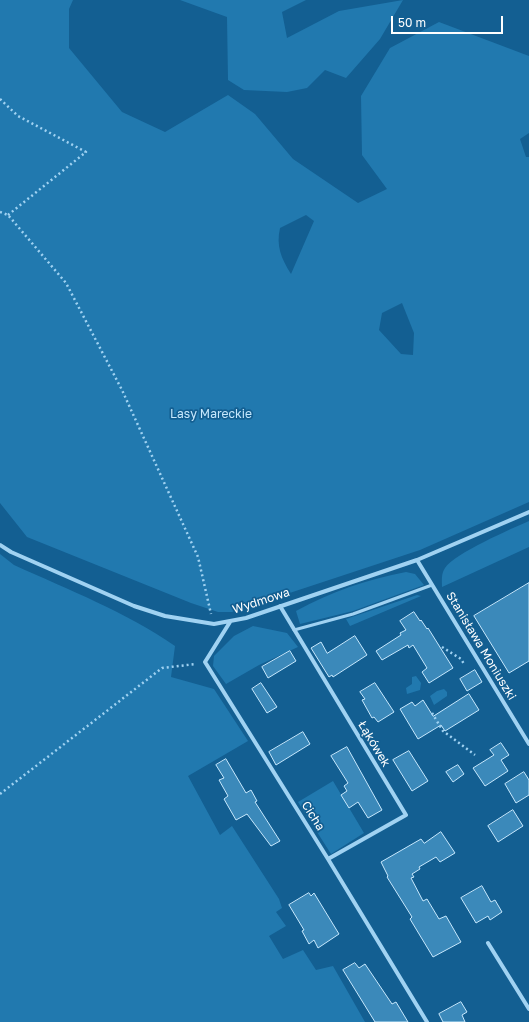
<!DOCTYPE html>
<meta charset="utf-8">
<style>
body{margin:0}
#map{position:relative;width:529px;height:1022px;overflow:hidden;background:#135f92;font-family:"Golos Text",sans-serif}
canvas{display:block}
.scale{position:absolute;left:391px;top:16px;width:112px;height:18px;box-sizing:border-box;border:2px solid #fff;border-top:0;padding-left:5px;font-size:12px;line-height:14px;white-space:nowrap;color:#fff;-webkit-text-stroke:3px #135f92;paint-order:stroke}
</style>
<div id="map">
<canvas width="529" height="1022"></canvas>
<div class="scale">50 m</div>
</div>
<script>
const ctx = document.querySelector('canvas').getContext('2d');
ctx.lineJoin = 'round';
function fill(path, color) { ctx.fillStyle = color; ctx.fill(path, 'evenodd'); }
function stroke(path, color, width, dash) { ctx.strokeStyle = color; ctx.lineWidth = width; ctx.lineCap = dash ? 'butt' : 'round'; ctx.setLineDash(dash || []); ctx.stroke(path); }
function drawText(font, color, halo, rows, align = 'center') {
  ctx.font = font + ' "Golos Text",sans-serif'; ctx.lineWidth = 3.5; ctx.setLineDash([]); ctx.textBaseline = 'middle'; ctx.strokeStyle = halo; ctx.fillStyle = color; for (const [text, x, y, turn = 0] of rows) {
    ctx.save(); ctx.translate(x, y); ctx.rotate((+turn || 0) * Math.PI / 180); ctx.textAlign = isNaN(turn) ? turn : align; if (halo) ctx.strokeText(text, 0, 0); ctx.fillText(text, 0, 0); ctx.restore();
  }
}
fill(new Path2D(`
 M 0,0 L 73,0 L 69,9 L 69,48 L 122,112 L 165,132 L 228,95 L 255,114 L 293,159 L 358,203 L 387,189 L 362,155 L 361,96 L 390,48 L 439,22 L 529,56 L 529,133 L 520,139 L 526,157 L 529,157 L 529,502 L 420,550 L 232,612 L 218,612 L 191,603 L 27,537 L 0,503 ZM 306,215 L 314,221 L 291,274 C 281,258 276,246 280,228 ZM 402,303 L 414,333 L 413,355 L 401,354 L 379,330 L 382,313 Z
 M 180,0 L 306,0 L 282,12 L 287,38 L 339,11 L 403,0 L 380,39 L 346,78 L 325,70 L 307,88 L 287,92 L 244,90 L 228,80 L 227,17 Z
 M 529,521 L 529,547 L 442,587 C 442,580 441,574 445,568 C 455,553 511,529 529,521 Z
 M 0,554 L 14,565 C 69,590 126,612 175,646 L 171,677 L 214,689 L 248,741 L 188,776 L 220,835 L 232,826 L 279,899 L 282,908 L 276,912 L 286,926 L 269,936 L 283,959 L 303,950 L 316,970 L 333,966 L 365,1022 L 0,1022 Z
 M 406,572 L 415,574 L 424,585 L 353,611 L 300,624 L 296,611 C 330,592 368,579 406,572 Z
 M 417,595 L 421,596 L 350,626 L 346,619 Z
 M 253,626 L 287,633 L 298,647 L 259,665 L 226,684 L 213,666 L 214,656 L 234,636 Z
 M 416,676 L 421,683 L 420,690 L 407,694 L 406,688 L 412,684 L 412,677 Z
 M 444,689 L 447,692 L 447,696 L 434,705 L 430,696 L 437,691 Z
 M 333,781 L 364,833 L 331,854 L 298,802 Z`), '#2179af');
const building = new Path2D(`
 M 529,583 L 529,661 L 509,673 L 474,616 Z
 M 414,612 L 420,621 L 421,620 L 427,629 L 428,628 L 453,668 L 429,683 L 422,672 L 427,668 L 413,645 L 409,648 L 408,645 L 382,660 L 376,651 L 401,635 L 400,633 L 406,630 L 400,621 Z
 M 355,636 L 367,655 L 333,677 L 332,675 L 329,677 L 311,648 L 321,642 L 327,653 Z
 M 290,651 L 296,661 L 268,678 L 262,667 Z
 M 475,670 L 482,682 L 467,691 L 460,679 Z
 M 261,683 L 277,707 L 267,713 L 252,689 Z
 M 375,683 L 394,712 L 378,722 L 374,717 L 372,718 L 362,700 L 365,699 L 360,692 Z
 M 469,694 L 479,710 L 445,731 L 441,725 L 418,739 L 400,709 L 412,702 L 415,706 L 423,700 L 433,716 Z
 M 303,732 L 310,744 L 276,765 L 269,752 Z
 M 501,743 L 509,755 L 501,760 L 508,771 L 485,786 L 473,768 L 494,755 L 490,750 Z
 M 347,747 L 382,810 L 368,818 L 358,802 L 349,808 L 341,795 L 347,791 L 344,786 L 348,783 L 331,756 Z
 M 409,751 L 428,781 L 412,791 L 393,760 Z
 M 226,759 L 246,793 L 251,790 L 257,801 L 255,802 L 280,841 L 271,846 L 247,814 L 236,820 L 224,799 L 228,796 L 219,780 L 224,778 L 216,765 Z
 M 458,765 L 464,774 L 453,782 L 446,772 Z
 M 524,772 L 529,780 L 529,795 L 516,803 L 505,784 Z
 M 513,810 L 523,826 L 498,842 L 488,826 Z
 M 441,832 L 455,853 L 440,862 L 436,857 L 419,867 L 420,869 L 412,874 L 414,877 L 411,878 L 423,901 L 427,899 L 439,919 L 446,916 L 461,942 L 433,957 L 410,919 L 412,917 L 387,877 L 388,876 L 381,862 L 421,839 L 424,843 Z
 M 482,886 L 491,902 L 495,900 L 502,912 L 490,920 L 488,916 L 476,923 L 461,898 Z
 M 309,893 L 311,896 L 314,893 L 339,934 L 318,948 L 314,940 L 309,944 L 302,931 L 304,930 L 289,905 Z
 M 355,963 L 359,968 L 365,964 L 392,1004 L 396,1002 L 408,1022 L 375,1022 L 343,970 Z
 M 461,1002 L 467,1012 L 462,1015 L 465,1022 L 443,1022 L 439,1014 Z`);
fill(building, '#3b89ba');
stroke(building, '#c7e8fd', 1);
stroke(new Path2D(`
 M 0,99 L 18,116 L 86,152 L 8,215
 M 0,212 L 8,215 L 66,283 L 122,390 L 198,557 L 211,614
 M 442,647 L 461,659 L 464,664
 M 432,713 L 443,731 L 475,755
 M 0,794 L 162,668 L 196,664`), '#a0d2f2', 2.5, [2, 3]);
stroke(new Path2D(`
 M 294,630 L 353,614 L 432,585`), '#a0d2f2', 3);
stroke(new Path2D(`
 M 0,545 L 11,552 L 134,606 L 165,616 L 214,624 L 246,618 L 417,560 L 529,512
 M 417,560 L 529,744
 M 280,606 L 406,815 L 328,859
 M 230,622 L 205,662 L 328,859 L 427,1022
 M 488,943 L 529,1009`), '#a0d2f2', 4);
drawText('12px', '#c7e8fd', '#135f92', [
 ["Lasy Mareckie",211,414]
]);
drawText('12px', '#fff', '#135f92', [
 ["Wydmowa",261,601,-18],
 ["Stanisława Moniuszki",481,646,59],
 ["Łąkówek",374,744,59],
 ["Cicha",313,816,58]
]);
</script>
